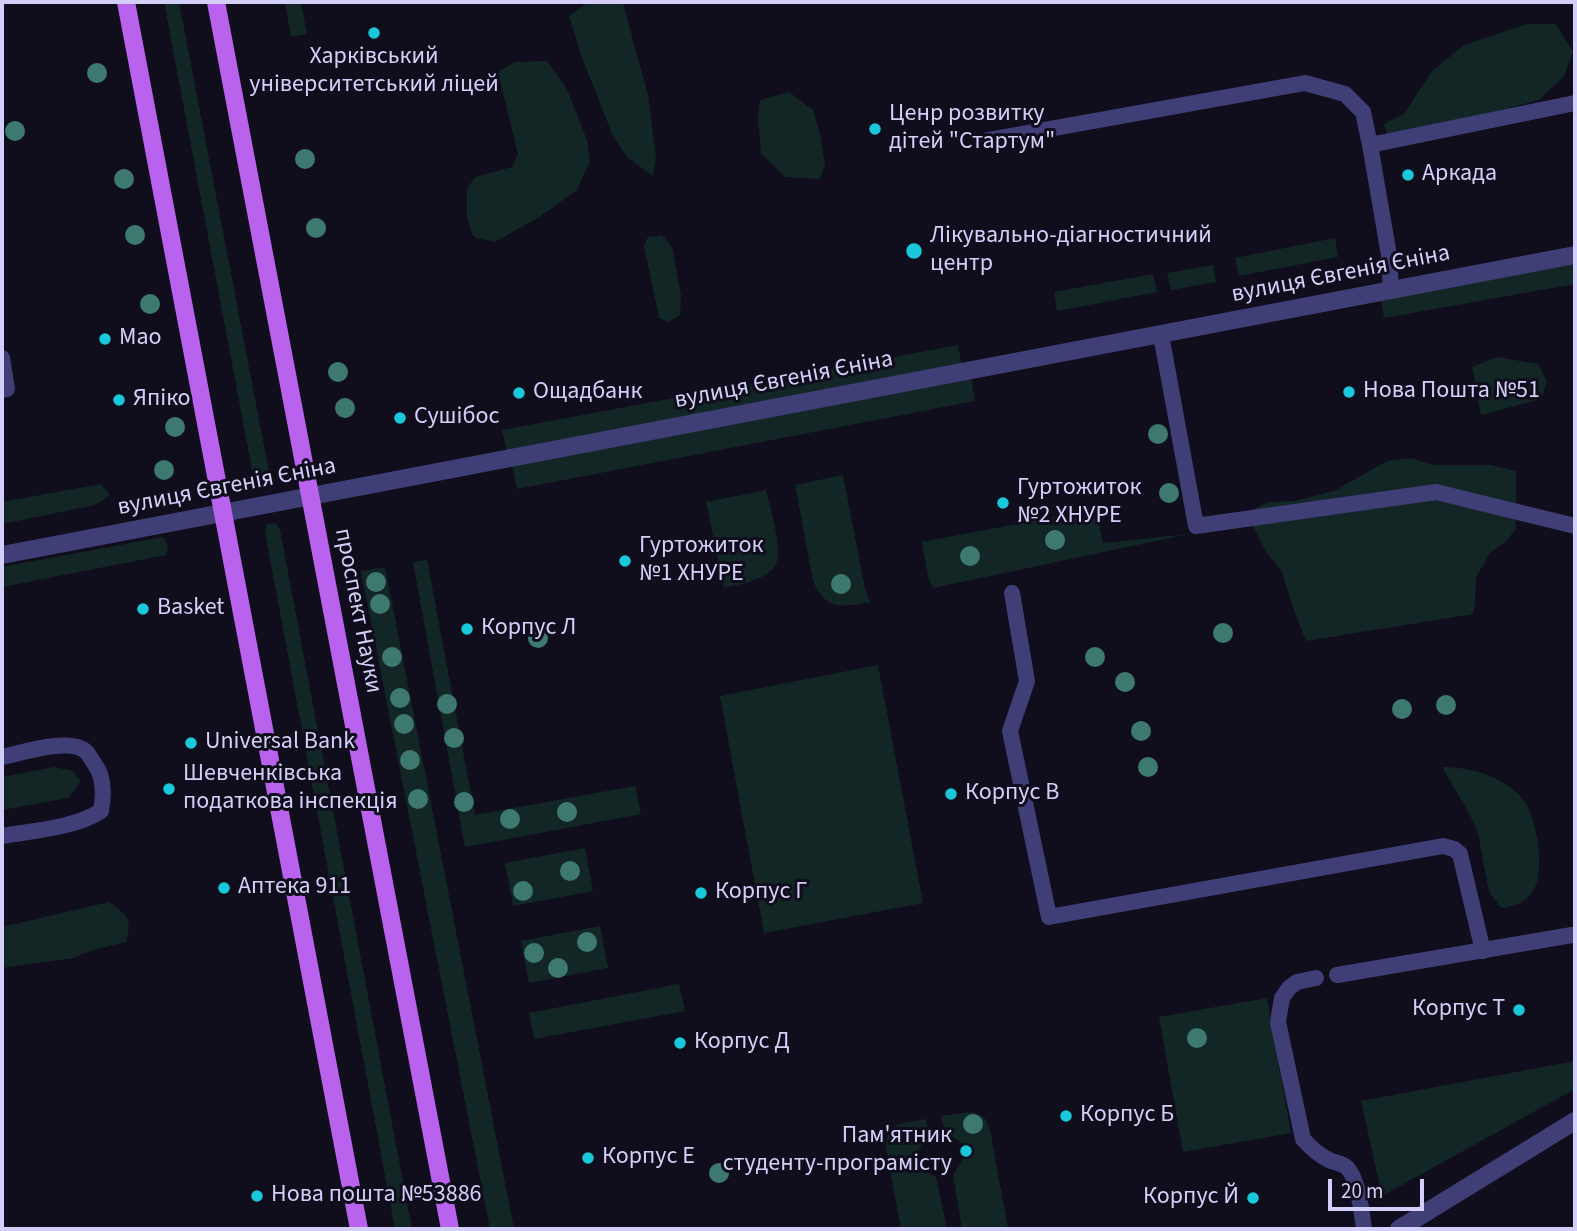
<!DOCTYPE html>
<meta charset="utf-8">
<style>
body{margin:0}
#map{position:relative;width:1577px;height:1231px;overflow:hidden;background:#100e1c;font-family:"Source Sans 3",sans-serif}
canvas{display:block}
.frame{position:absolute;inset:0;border:4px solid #d4cff9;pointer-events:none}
.scale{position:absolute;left:1328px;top:1179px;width:96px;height:32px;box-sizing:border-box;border:4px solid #d4cff9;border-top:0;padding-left:9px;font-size:21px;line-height:24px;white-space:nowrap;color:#d4cff9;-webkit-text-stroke:5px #100e1c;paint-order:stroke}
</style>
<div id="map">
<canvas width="1577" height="1231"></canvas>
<div class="frame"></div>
<div class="scale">20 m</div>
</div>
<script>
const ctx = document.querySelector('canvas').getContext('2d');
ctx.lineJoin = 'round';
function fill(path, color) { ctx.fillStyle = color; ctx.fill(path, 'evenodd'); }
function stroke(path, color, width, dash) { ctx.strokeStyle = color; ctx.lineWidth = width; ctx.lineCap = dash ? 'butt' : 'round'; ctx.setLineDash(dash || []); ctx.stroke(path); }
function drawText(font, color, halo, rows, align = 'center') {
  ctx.font = font + ' "Source Sans 3",sans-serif'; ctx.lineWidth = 6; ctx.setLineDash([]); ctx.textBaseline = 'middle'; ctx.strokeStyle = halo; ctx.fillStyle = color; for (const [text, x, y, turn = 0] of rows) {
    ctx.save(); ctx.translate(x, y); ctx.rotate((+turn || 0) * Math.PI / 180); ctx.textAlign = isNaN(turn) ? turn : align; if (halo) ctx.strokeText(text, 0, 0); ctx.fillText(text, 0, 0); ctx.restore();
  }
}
fill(new Path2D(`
 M 164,2 L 179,2 L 269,472 L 266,479 L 259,481 L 253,475 Z
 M 285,2 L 301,2 L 307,34 L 291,37 Z
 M 589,2 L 623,3 L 648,95 L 656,158 L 653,176 L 627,157 L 613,136 L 581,55 L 569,16 Z
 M 1527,24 L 1556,24 L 1573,52 L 1564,76 L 1539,100 L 1475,117 L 1387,134 L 1384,124 L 1404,114 L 1432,71 L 1464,45 Z
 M 547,61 L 567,89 L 587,140 L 590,161 L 577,190 L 539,217 L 495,242 L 476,238 L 472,234 L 467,216 L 467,189 L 475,177 L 512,167 L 518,154 L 498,72 L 515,62 Z
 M 789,92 L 813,110 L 820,134 L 825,165 L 820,179 L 785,177 L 761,154 L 758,118 L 760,100 Z
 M 662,235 L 672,247 L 681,296 L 680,315 L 669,322 L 659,318 L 644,245 L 648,237 Z
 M 1335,238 L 1338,257 L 1239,276 L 1235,258 Z
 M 1575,264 L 1575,284 L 1384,318 L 1381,298 Z
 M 1213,265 L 1216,282 L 1171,290 L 1167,273 Z
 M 1153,274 L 1157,292 L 1057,311 L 1054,292 Z
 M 958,345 L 962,367 L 507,452 L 502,430 Z
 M 1497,357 L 1538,364 L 1547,381 L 1541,399 L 1481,415 L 1472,367 Z
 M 971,377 L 975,401 L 517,489 L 512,465 Z
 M 1412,458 L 1432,465 L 1491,465 L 1516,471 L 1516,529 L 1505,542 L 1490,553 L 1476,577 L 1475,602 L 1473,614 L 1306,641 L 1293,608 L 1282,572 L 1267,553 L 1253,527 L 1253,510 L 1268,502 L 1295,501 L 1334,491 L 1387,461 Z
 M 843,475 L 865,589 L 870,602 C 842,607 826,611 813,581 L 795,485 Z
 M 101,484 L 110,495 L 95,505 L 2,524 L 2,502 Z
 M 766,490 C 770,507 784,553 775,566 C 764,581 740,584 724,588 L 706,502 Z
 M 1096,509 L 1103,543 L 1189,534 L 933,588 L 928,577 L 922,542 Z
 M 275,523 L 280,530 L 412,1229 L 395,1229 L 265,532 L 268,524 Z
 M 163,537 L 168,546 L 166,555 L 2,587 L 2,567 Z
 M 427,560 L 475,815 L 635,786 L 641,814 L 465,847 L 413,562 Z
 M 385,567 L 514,1229 L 490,1229 L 361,571 Z
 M 878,665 L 923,903 L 764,933 L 720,696 Z
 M 55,767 L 72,771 L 81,781 L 68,798 L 2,810 L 2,777 Z
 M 1442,767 C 1470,767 1503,776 1522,798 C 1531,809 1534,824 1537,838 C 1542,871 1542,905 1501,908 L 1489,892 L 1478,833 L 1471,817 Z
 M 585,848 L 593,891 L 513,906 L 505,863 Z
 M 109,902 C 127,915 133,919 126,942 L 93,950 L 73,958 L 2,968 L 2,927 Z
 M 600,926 L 608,968 L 529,983 L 521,941 Z
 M 679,984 L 685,1011 L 534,1039 L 529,1013 Z
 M 1267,998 L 1291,1133 L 1183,1152 L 1159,1017 Z
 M 1575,1061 L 1575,1089 L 1382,1196 L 1361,1101 Z
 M 973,1112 L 984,1117 L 990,1129 L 1008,1229 L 962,1229 L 953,1175 L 961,1163 L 963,1156 L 971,1155 L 971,1146 C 961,1145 967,1147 959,1141 C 946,1132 945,1133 941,1116 Z
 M 926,1119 L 928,1136 C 923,1145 908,1157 920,1168 C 925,1172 932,1174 936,1177 L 947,1229 L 901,1229 L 886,1148 C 887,1121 905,1123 926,1119 Z`), '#122625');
stroke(new Path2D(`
 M 988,140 L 1305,83 L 1345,94 L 1363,112 L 1370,145
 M 1391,290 L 1389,255 L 1370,145 L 1575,103
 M 1161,335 L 1196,526 L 1436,492 L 1575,526
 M 2,358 L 7,389 L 2,390
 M 1012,593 L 1027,681 L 1010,731 L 1049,917 L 1443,846 L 1454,849 L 1460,854 L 1483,951
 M 2,757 C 21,753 68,738 84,750 C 88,752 91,759 94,763 C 104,776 104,795 101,811 C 75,828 32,831 2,836
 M 1337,975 L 1572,935
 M 1316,978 L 1297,982 L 1289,988 L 1282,998 L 1278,1022 L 1303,1139 C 1310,1147 1319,1155 1329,1160 C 1333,1162 1340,1163 1345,1166 C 1358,1175 1362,1214 1364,1229`), '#403e76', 16);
stroke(new Path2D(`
 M 1399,1229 L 1575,1121`), '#403e76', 18);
stroke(new Path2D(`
 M 2,555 C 526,455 1051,355 1575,255`), '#403e76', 18);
stroke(new Path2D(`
 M 126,2 L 359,1229
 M 216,2 L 450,1229`), '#b962ed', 18);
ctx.fillStyle = '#3e7970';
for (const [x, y] of [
 [97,73],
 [15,131],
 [305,159],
 [124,179],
 [316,228],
 [135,235],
 [150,304],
 [338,372],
 [345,408],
 [175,427],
 [1158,434],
 [164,470],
 [1169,493],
 [1055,540],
 [970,556],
 [376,582],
 [841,584],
 [380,604],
 [1223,633],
 [538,638],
 [392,657],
 [1095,657],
 [1125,682],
 [400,698],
 [447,704],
 [1446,705],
 [1402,709],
 [404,724],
 [1141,731],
 [454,738],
 [410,760],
 [1148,767],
 [418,799],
 [464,802],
 [567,812],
 [510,819],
 [570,871],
 [523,891],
 [587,942],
 [534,953],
 [558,968],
 [1197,1038],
 [973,1124],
 [719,1173]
]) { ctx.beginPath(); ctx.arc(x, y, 10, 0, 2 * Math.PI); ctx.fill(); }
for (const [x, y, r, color] of [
 [374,33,7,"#19c8db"],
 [875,129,7,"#19c8db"],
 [1408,175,7,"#19c8db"],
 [914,251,9,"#19c8db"],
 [105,339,7,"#19c8db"],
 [1349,392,7,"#19c8db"],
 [519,393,7,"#19c8db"],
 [119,400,7,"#19c8db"],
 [400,418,7,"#19c8db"],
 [1003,503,7,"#19c8db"],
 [625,561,7,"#19c8db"],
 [143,609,7,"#19c8db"],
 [467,629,7,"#19c8db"],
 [191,743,7,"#19c8db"],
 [169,789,7,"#19c8db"],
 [951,794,7,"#19c8db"],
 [224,888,7,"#19c8db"],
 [701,893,7,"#19c8db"],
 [1519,1010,7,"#19c8db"],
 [680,1043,7,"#19c8db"],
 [1066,1116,7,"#19c8db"],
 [966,1151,7,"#19c8db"],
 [588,1158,7,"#19c8db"],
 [257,1196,7,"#19c8db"],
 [1253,1198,7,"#19c8db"]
]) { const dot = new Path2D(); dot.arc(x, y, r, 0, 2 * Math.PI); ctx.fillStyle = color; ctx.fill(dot); stroke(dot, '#100e1c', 2.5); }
drawText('24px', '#d4cff9', '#100e1c', [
 ["Харківський",374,58,"center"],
 ["університетський ліцей",374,86,"center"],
 ["Ценр розвитку",889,115],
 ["дітей \"Стартум\"",889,143],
 ["Аркада",1422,175],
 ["Лікувально-діагностичний",930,237],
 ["центр",930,265],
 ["Мао",119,339],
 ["Нова Пошта №51",1363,392],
 ["Ощадбанк",533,393],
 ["Япіко",133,400],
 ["Сушібос",414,418],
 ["Гуртожиток",1017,489],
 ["№2 ХНУРЕ",1017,517],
 ["Гуртожиток",639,547],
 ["№1 ХНУРЕ",639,575],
 ["Basket",157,609],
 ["Корпус Л",481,629],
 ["Universal Bank",205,743],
 ["Шевченківська",183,775],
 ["податкова інспекція",183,803],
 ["Корпус В",965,794],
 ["Аптека 911",238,888],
 ["Корпус Г",715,893],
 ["Корпус T",1505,1010,"right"],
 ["Корпус Д",694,1043],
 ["Корпус Б",1080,1116],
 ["Пам'ятник",952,1137,"right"],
 ["студенту-програмісту",952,1165,"right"],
 ["Корпус E",602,1158],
 ["Нова пошта №53886",271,1196],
 ["Корпус Й",1239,1198,"right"]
], 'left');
drawText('24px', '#d4cff9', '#100e1c', [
 ["вулиця Євгенія Єніна",1341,275,-11],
 ["вулиця Євгенія Єніна",784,381,-11],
 ["вулиця Євгенія Єніна",227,488,-11],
 ["проспект Науки",357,611,79]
]);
</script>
